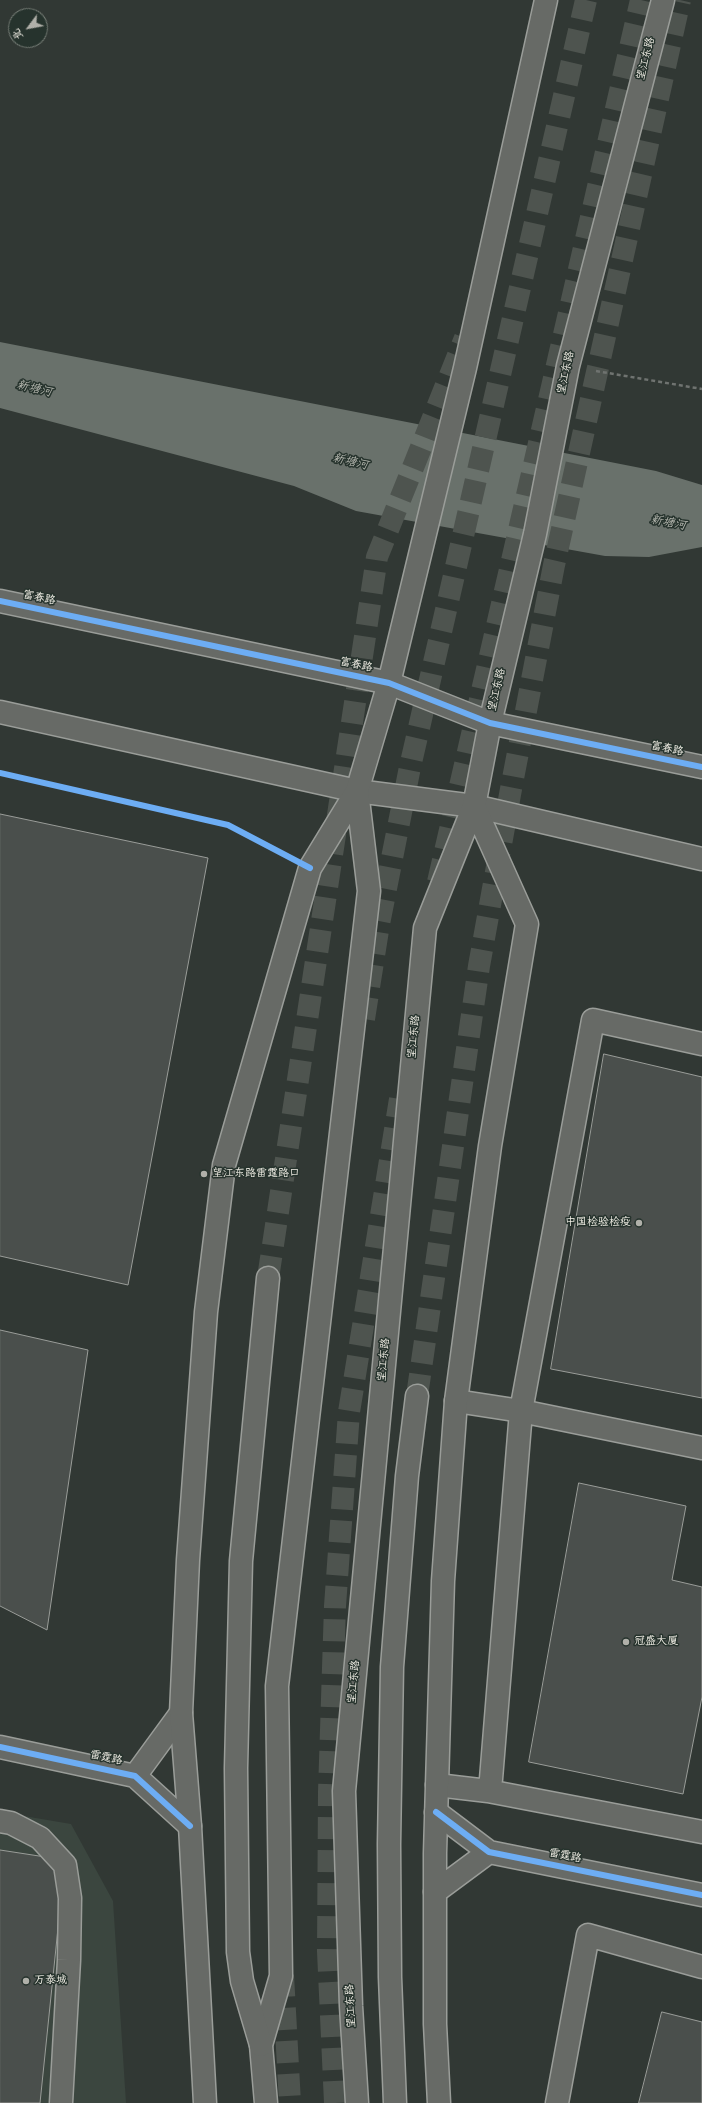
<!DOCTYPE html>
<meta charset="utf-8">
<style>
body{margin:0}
#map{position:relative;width:702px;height:2103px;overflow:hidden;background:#313834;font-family:"Gochi Hand","LXGW WenKai TC",sans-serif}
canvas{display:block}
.north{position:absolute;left:8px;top:8px;width:40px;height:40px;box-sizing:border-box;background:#26332d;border:1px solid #787f78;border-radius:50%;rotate:238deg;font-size:11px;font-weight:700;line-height:16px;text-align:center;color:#f4f1e8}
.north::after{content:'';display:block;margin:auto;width:14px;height:18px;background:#b0b0a9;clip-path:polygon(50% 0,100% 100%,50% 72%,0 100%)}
</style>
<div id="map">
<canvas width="702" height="2103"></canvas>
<div class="north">北</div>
</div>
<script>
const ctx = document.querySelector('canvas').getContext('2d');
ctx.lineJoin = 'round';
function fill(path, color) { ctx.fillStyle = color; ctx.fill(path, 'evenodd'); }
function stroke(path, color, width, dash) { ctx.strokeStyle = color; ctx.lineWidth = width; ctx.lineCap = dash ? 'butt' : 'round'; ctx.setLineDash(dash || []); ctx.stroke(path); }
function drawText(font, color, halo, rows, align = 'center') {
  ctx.font = font + ' "Gochi Hand","LXGW WenKai TC",sans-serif'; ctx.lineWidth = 3; ctx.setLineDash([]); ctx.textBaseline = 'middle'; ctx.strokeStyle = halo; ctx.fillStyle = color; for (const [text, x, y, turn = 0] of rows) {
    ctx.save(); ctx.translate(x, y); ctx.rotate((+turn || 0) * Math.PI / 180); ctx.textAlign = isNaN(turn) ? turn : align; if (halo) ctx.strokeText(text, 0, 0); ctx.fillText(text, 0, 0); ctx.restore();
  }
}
fill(new Path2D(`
 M 0,1812 L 71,1824 L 113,1901 L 126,2103 L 0,2103 Z`), '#3b463f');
fill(new Path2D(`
 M 0,342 L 656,471 L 702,485 L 702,547 L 649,557 L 605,556 L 356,511 L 294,486 L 0,408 Z`), '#69716b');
const building = new Path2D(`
 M 0,814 L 208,858 L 128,1285 L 0,1256 Z
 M 604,1054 L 702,1077 L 702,1398 L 551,1369 Z
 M 0,1330 L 88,1350 L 47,1630 L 0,1606 Z
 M 579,1483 L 686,1506 L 672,1580 L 702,1587 L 702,1697 L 683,1794 L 529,1762 Z
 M 0,1850 L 65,1860 L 40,2103 L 0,2103 Z
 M 662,2012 L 702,2022 L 702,2103 L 639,2103 Z`);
fill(building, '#4a4f4c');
stroke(building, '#9a9d99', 1);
stroke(new Path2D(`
 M 438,882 L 641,0
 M 364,1019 L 379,924 L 410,767 L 586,0
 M 268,1278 L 377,557 L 465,338
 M 417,1396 L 479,966 L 511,789 L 554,565 L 680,0
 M 283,1975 L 290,2103
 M 335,2103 L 328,1951 L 329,1792 L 335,1606 L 349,1412 L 400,1099`), '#4e544f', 22, [22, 11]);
const minor = new Path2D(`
 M 0,601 L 389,683 L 490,723 L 702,767
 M 0,712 L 357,791 L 474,806 L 702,859
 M 456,1401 L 521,1411 L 593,1020 L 702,1044
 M 0,1747 L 135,1776 L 190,1826
 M 135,1776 L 181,1713
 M 437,1785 L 488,1791 L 702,1832
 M 488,1791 L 491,1779 L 521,1411 L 702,1448
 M 436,1812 L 489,1852 L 702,1895
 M 0,1821 L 11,1823 L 40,1838 L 65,1865 L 70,1898 L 69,1960 L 61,2103
 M 435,1892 L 489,1852
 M 557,2103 L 588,1935 L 702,1967`);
const major = new Path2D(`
 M 205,2103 L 190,1826 L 181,1713 L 188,1560 L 206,1312 L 224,1165 L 310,868 L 357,791 L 389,683 L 465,368 L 546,0
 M 266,2103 L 261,2045 L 281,1976 L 277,1686 L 369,891 L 357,791
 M 357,2103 L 351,2006 L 344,1791 L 425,928 L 474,806 L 490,723 L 535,534 L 568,366 L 663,0
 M 439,2103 L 435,2024 L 435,1853 L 443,1581 L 456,1401 L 490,1146 L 527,924 L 474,806`);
const highway = new Path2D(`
 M 261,2045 L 242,1981 L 238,1952 L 236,1768 L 241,1561 L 268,1278
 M 395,2103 L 390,1977 L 389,1844 L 392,1667 L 407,1476 L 417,1396`);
stroke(minor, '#9a9d99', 25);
stroke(major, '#9a9d99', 25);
stroke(highway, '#9a9d99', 25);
stroke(new Path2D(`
 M 596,371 L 702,389`), '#6f7370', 2.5, [4, 3]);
stroke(minor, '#676a66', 22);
stroke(major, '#676a66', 22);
stroke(highway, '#676a66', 22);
stroke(new Path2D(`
 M 0,601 L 389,683 L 490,723 L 702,767
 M 0,773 L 228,825 L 310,868
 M 0,1747 L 135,1776 L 190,1826
 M 436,1812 L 489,1852 L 702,1895`), '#6dadf4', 6);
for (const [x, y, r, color] of [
 [204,1174,4,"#b0b0a9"],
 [639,1223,4,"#b0b0a9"],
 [626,1642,4,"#b0b0a9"],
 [26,1981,4,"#b0b0a9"]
]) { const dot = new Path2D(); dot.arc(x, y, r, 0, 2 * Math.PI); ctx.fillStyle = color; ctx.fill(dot); stroke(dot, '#26332d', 1.5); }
drawText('11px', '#f4f1e8', '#26332d', [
 ["望江东路",647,59,-76],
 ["望江东路",567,373,-78],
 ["富春路",39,599,12],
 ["富春路",356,666,12],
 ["望江东路",498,690,-77],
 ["富春路",667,750,12],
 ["望江东路",415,1037,-85],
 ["望江东路",385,1360,-85],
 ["望江东路",355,1682,-85],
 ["雷霆路",106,1759,12],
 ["雷霆路",565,1857,11],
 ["望江东路",352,2006,-93]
]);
drawText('11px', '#f4f1e8', '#26332d', [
 ["望江东路雷霆路口",212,1174],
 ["中国检验检疫",631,1223,"right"],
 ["冠盛大厦",634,1642],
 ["万泰城",34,1981]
], 'left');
drawText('italic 12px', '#b8bab2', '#26332d', [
 ["新塘河",34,390,13],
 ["新塘河",350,463,13],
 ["新塘河",668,524,11]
]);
</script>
